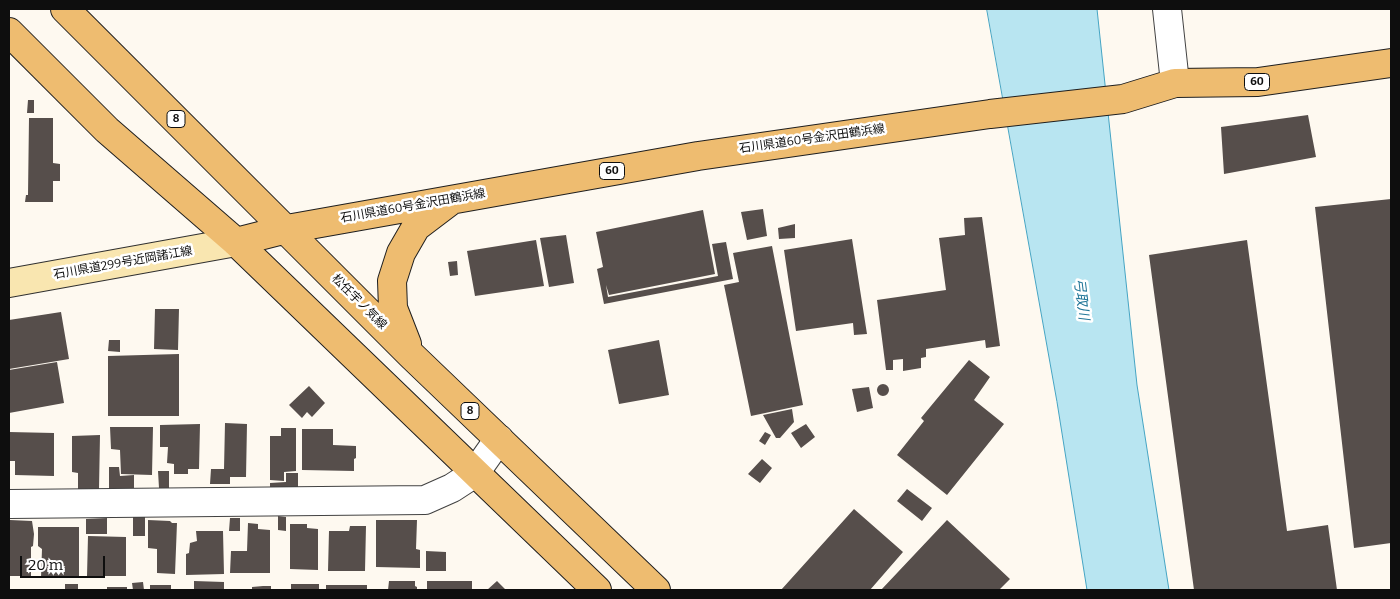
<!DOCTYPE html>
<meta charset="utf-8">
<style>
body{margin:0}
#map{position:relative;width:1400px;height:599px;overflow:hidden;background:#fef9f0;font-family:Bitter,serif}
canvas{display:block}
.frame{position:absolute;inset:0;border:10px solid #0e0e0e;pointer-events:none}
.scale{position:absolute;left:20px;top:556px;width:85px;height:22px;box-sizing:border-box;border:2px solid #0e0e0e;border-top:0;padding-left:6px;font-size:15px;line-height:18px;white-space:nowrap;color:#0e0e0e;-webkit-text-stroke:4px #fff;paint-order:stroke}
</style>
<div id="map">
<canvas width="1400" height="599"></canvas>
<div class="frame"></div>
<div class="scale">20 m</div>
</div>
<script>
const ctx = document.querySelector('canvas').getContext('2d');
ctx.lineJoin = 'round';
function fill(path, color) { ctx.fillStyle = color; ctx.fill(path, 'evenodd'); }
function stroke(path, color, width, dash) { ctx.strokeStyle = color; ctx.lineWidth = width; ctx.lineCap = dash ? 'butt' : 'round'; ctx.setLineDash(dash || []); ctx.stroke(path); }
function drawText(font, color, halo, rows, align = 'center') {
  ctx.font = font + ' Bitter,"Noto Sans JP",serif'; ctx.lineWidth = 5; ctx.setLineDash([]); ctx.textBaseline = 'middle'; ctx.strokeStyle = halo; ctx.fillStyle = color; for (const [text, x, y, turn = 0] of rows) {
    ctx.save(); ctx.translate(x, y); ctx.rotate((+turn || 0) * Math.PI / 180); ctx.textAlign = isNaN(turn) ? turn : align; if (halo) ctx.strokeText(text, 0, 0); ctx.fillText(text, 0, 0); ctx.restore();
  }
}
const water = new Path2D(`
 M 987,9 L 1097,9 L 1137,385 L 1169,590 L 1087,590 L 1057,402 Z`);
fill(water, '#b8e5f1');
stroke(water, '#45a4c3', 1);
fill(new Path2D(`
 M 28,100 L 34,100 L 34,113 L 27,113 Z
 M 1308,115 L 1316,157 L 1224,174 L 1221,127 Z
 M 29,118 L 53,118 L 53,163 L 60,164 L 60,181 L 53,181 L 53,202 L 25,202 L 26,195 L 28,195 Z
 M 1391,199 L 1391,543 L 1354,548 L 1315,207 Z
 M 763,209 L 767,236 L 747,240 L 741,212 Z
 M 703,210 L 715,274 L 609,295 L 606,285 L 608,297 L 718,276 L 712,244 L 726,242 L 733,279 L 604,304 L 597,269 L 603,267 L 596,232 Z
 M 982,217 L 1000,346 L 986,348 L 985,340 L 926,349 L 926,357 L 921,358 L 921,368 L 903,371 L 903,359 L 893,360 L 893,370 L 886,370 L 877,300 L 946,290 L 939,238 L 965,235 L 964,218 Z
 M 795,224 L 795,238 L 779,239 L 778,228 Z
 M 566,235 L 574,283 L 549,287 L 540,238 Z
 M 852,239 L 867,334 L 854,335 L 853,323 L 796,331 L 784,250 Z
 M 536,240 L 544,286 L 475,296 L 467,251 Z
 M 1247,240 L 1287,531 L 1328,525 L 1337,590 L 1194,590 L 1149,255 Z
 M 772,246 L 803,405 L 751,416 L 724,285 L 739,282 L 733,253 Z
 M 457,261 L 458,275 L 450,276 L 448,262 Z
 M 155,309 L 179,309 L 178,350 L 154,349 Z
 M 61,312 L 69,359 L 9,369 L 9,320 Z
 M 109,340 L 120,340 L 120,352 L 108,351 Z
 M 659,340 L 669,395 L 619,404 L 608,350 Z
 M 179,354 L 179,416 L 108,416 L 108,356 Z
 M 969,360 L 990,377 L 974,400 L 1004,424 L 947,495 L 897,455 L 924,421 L 921,418 Z
 M 57,362 L 64,403 L 9,413 L 9,370 Z
 M877 390a6 6 0 1 1 12 0a6 6 0 1 1-12 0Z
 M 309,386 L 325,403 L 312,417 L 307,412 L 302,418 L 289,405 Z
 M 869,387 L 873,408 L 857,412 L 852,389 Z
 M 792,409 L 794,422 L 780,438 L 776,438 L 763,415 Z
 M 225,423 L 247,424 L 246,477 L 230,477 L 230,484 L 210,484 L 211,469 L 224,469 Z
 M 200,424 L 199,469 L 188,469 L 188,474 L 174,474 L 174,464 L 167,463 L 168,447 L 160,447 L 160,425 Z
 M 806,424 L 815,437 L 801,448 L 791,433 Z
 M 110,427 L 153,427 L 152,475 L 121,474 L 120,450 L 111,449 Z
 M 281,428 L 296,428 L 296,471 L 284,472 L 284,481 L 270,480 L 270,436 L 281,436 Z
 M 302,429 L 333,429 L 333,445 L 356,446 L 356,458 L 354,459 L 354,471 L 302,470 Z
 M 9,432 L 54,433 L 54,476 L 15,475 L 15,461 L 9,461 Z
 M 765,432 L 771,435 L 765,445 L 759,441 Z
 M 100,435 L 99,489 L 78,489 L 78,473 L 72,472 L 72,436 Z
 M 762,459 L 772,468 L 760,483 L 748,474 Z
 M 109,467 L 119,467 L 120,476 L 134,475 L 134,491 L 109,491 Z
 M 158,471 L 169,471 L 169,488 L 159,488 Z
 M 286,473 L 298,473 L 298,488 L 270,488 L 270,483 L 286,482 Z
 M 907,489 L 932,508 L 922,521 L 897,501 Z
 M 854,509 L 903,552 L 870,590 L 781,590 Z
 M 278,516 L 286,517 L 286,531 L 278,530 Z
 M 133,517 L 145,517 L 145,536 L 133,536 Z
 M 107,518 L 107,534 L 86,534 L 86,519 Z
 M 230,518 L 240,518 L 240,531 L 229,531 Z
 M 10,520 L 32,521 L 34,534 L 33,546 L 31,547 L 31,576 L 9,576 Z
 M 148,520 L 170,521 L 172,523 L 177,523 L 175,574 L 157,573 L 157,549 L 148,548 Z
 M 376,520 L 417,520 L 416,549 L 420,550 L 420,568 L 376,567 Z
 M 947,520 L 1010,579 L 999,590 L 881,590 Z
 M 248,523 L 258,524 L 258,529 L 270,530 L 270,573 L 230,573 L 231,551 L 247,551 Z
 M 290,524 L 307,524 L 307,528 L 318,529 L 318,570 L 290,569 Z
 M 350,526 L 366,526 L 365,571 L 328,571 L 329,531 L 349,531 Z
 M 38,527 L 79,527 L 79,578 L 41,578 L 42,549 L 38,546 Z
 M 196,531 L 223,531 L 224,574 L 186,575 L 186,554 L 189,553 L 190,543 L 197,541 Z
 M 88,536 L 126,537 L 126,576 L 87,576 Z
 M 426,551 L 446,552 L 446,571 L 426,571 Z
 M 194,581 L 224,582 L 224,590 L 194,590 Z
 M 389,581 L 415,581 L 415,586 L 417,587 L 417,590 L 388,590 Z
 M 427,581 L 472,581 L 472,590 L 427,590 Z
 M 497,581 L 506,590 L 487,590 Z
 M 143,582 L 144,590 L 133,590 L 132,583 Z
 M 65,584 L 78,584 L 78,590 L 65,590 Z
 M 291,584 L 319,584 L 319,590 L 291,590 Z
 M 150,585 L 171,585 L 171,590 L 150,590 Z
 M 326,585 L 367,585 L 367,590 L 326,590 Z
 M 263,586 L 271,586 L 271,590 L 252,590 L 252,587 Z
 M 107,587 L 127,587 L 127,590 L 107,590 Z`), '#564e4b');
const minor = new Path2D(`
 M 9,504 L 425,500 L 452,488 L 475,473 L 499,439`);
const tertiary = new Path2D(`
 M 1167,9 L 1175,83`);
const secondary = new Path2D(`
 M 9,283 L 236,242`);
const primary = new Path2D(`
 M 65,9 L 411,355 L 656,590
 M 9,32 L 107,130 L 236,242 L 597,590
 M 236,242 L 287,229 L 698,156 L 990,114 L 1123,99 L 1175,83 L 1258,82 L 1391,63
 M 407,344 L 393,308 L 392,281 L 401,253 L 416,227 L 449,202`);
stroke(minor, '#414141', 30);
stroke(tertiary, '#414141', 30);
stroke(secondary, '#303030', 30);
stroke(primary, '#1f1f1f', 30);
stroke(minor, '#fff', 28);
stroke(tertiary, '#fff', 28);
stroke(secondary, '#f9e6b0', 28);
stroke(primary, '#eebc70', 28);
for (const [x, y, w] of [
 [1257,82,25],
 [176,119,18],
 [612,171,25],
 [470,411,18]
]) { const box = new Path2D(); box.roundRect(x - w / 2, y - 8.5, w, 17, 4); ctx.fillStyle = '#fff'; ctx.fill(box); stroke(box, '#0e0e0e', 1); }
drawText('bold 11px', '#0e0e0e', null, [
 ["60",1257,82],
 ["8",176,119],
 ["60",612,171],
 ["8",470,411]
]);
drawText('12px', '#0e0e0e', '#fff', [
 ["石川県道60号金沢田鶴浜線",812,139,-8],
 ["石川県道60号金沢田鶴浜線",413,206,-10],
 ["石川県道299号近岡諸江線",123,263,-10],
 ["松任宇ノ気線",359,302,45]
]);
drawText('italic 14px', '#207597', '#fff', [
 ["弓取川",1081,299,83]
]);
</script>
